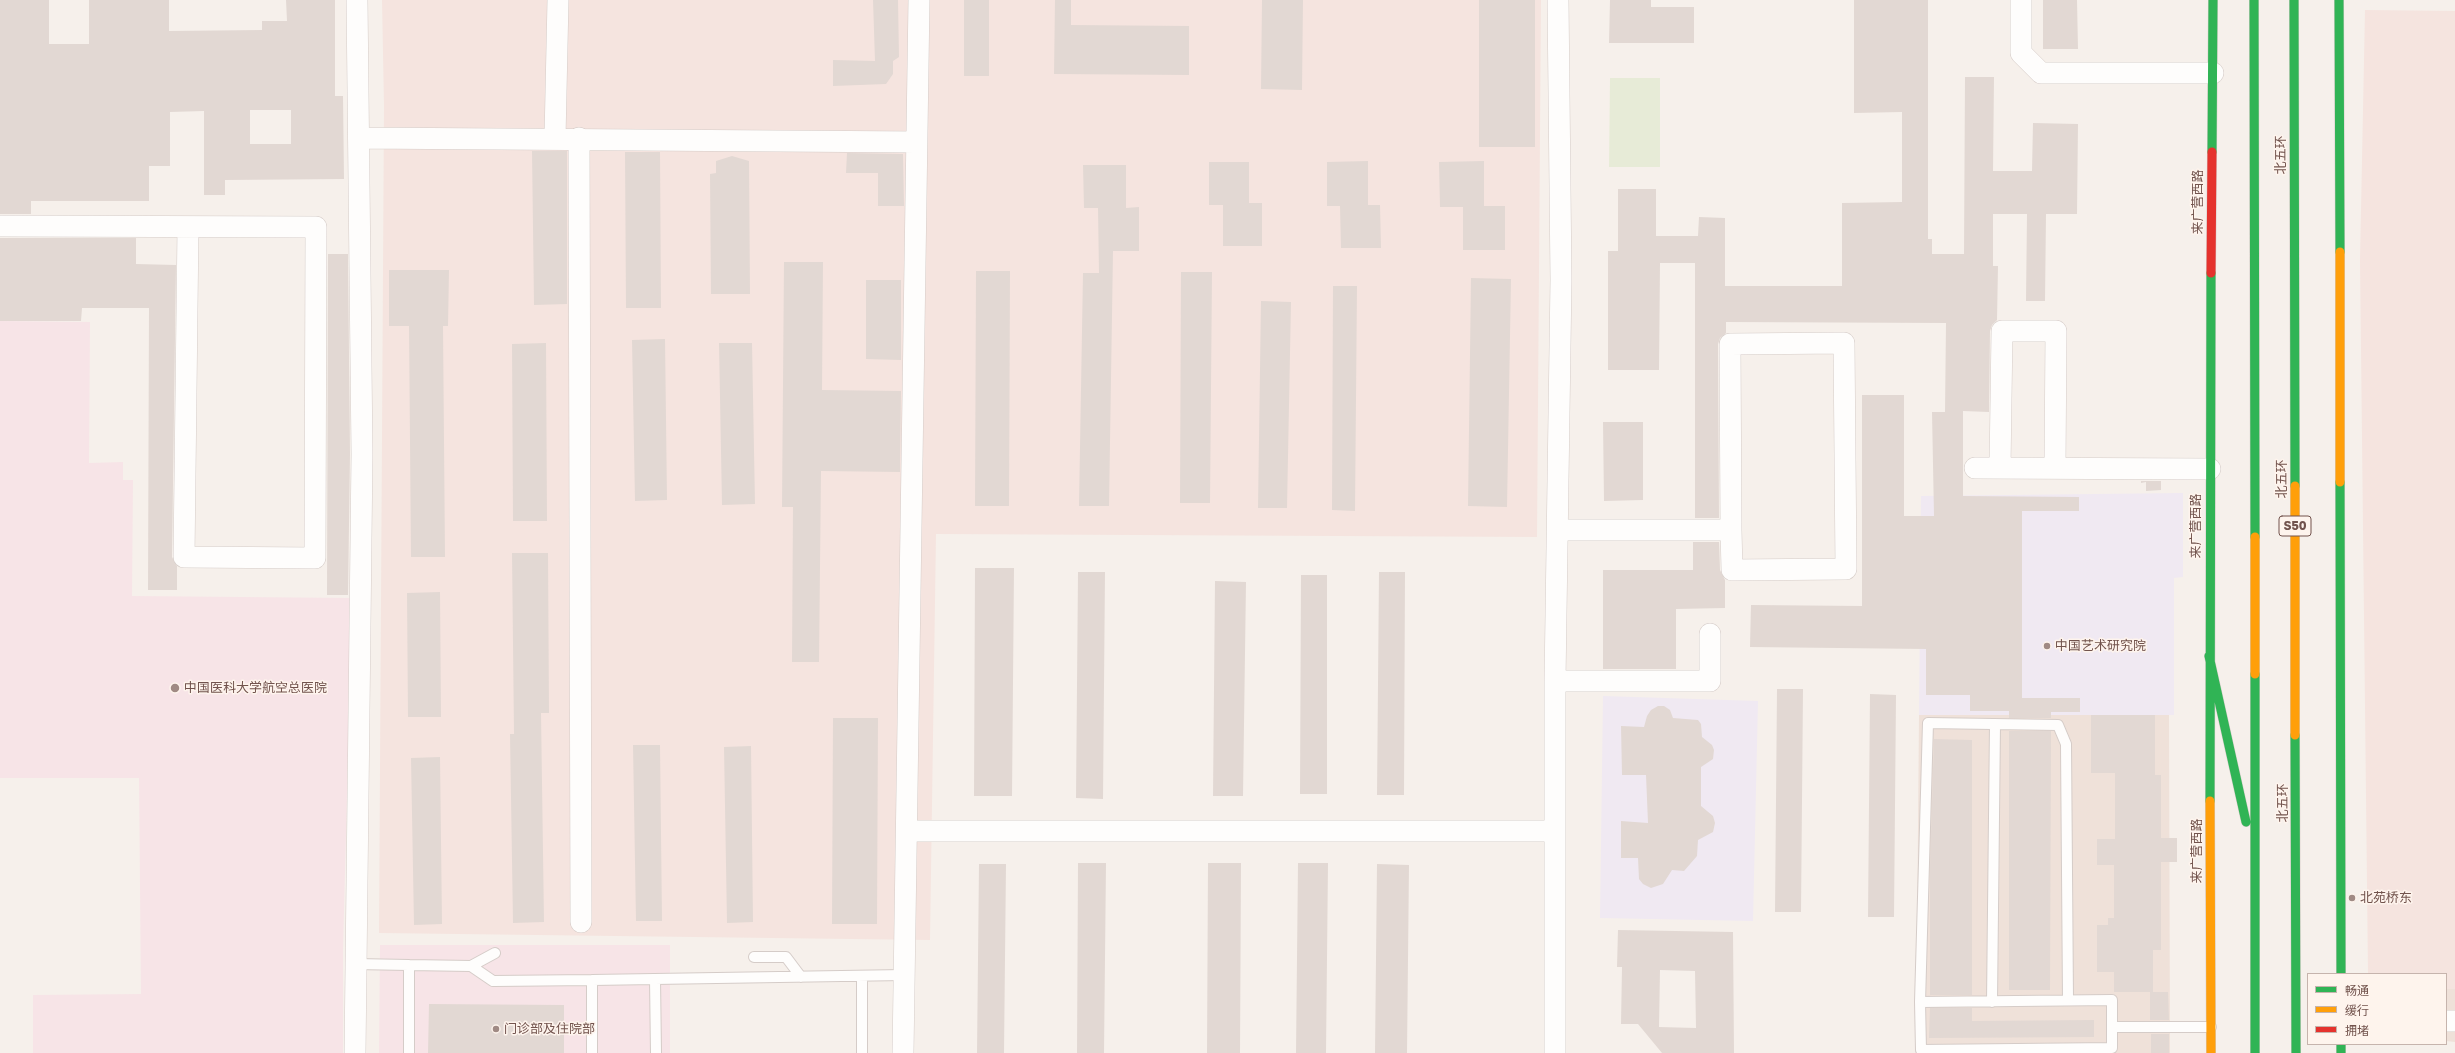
<!DOCTYPE html>
<meta charset="utf-8">
<style>
body{margin:0}
#map{position:relative;width:2455px;height:1053px;overflow:hidden;background:#f6f0eb;font-family:"Golos Text","Noto Sans SC",sans-serif}
canvas{display:block}
.legend{position:absolute;left:2307px;top:973px;width:140px;height:72px;box-sizing:border-box;background:#fef4ed;border:1px solid #c6b4ad;margin:0;padding:5px 7px;list-style:none;font-size:12px;color:#72534d}
.legend li{display:flex;align-items:center;gap:8px;height:20px}
.legend b{width:20px;border:1px solid #c6b4ad}
</style>
<div id="map">
<canvas width="2455" height="1053"></canvas>
<ul class="legend">
<li><b style="height:5px;background:#30b455"></b>畅通</li>
<li><b style="height:5px;background:#ff9f0a"></b>缓行</li>
<li><b style="height:5px;background:#e5322d"></b>拥堵</li>
</ul>
</div>
<script>
const ctx = document.querySelector('canvas').getContext('2d');
ctx.lineJoin = 'round';
function fill(path, color) { ctx.fillStyle = color; ctx.fill(path, 'evenodd'); }
function stroke(path, color, width, dash) { ctx.strokeStyle = color; ctx.lineWidth = width; ctx.lineCap = dash ? 'butt' : 'round'; ctx.setLineDash(dash || []); ctx.stroke(path); }
function drawText(font, color, halo, rows, align = 'center') {
  ctx.font = font + ' "Golos Text","Noto Sans SC",sans-serif'; ctx.lineWidth = 3; ctx.setLineDash([]); ctx.textBaseline = 'middle'; ctx.strokeStyle = halo; ctx.fillStyle = color; for (const [text, x, y, turn = 0] of rows) {
    ctx.save(); ctx.translate(x, y); ctx.rotate((+turn || 0) * Math.PI / 180); ctx.textAlign = isNaN(turn) ? turn : align; if (halo) ctx.strokeText(text, 0, 0); ctx.fillText(text, 0, 0); ctx.restore();
  }
}
fill(new Path2D(`
 M 1919,715 L 2169,715 L 2170,1053 L 1916,1053 Z
 M 2446,989 L 2455,989 L 2455,1042 L 2446,1041 Z`), '#efe1d9');
fill(new Path2D(`
 M 382,0 L 1541,0 L 1537,537 L 936,534 L 930,940 L 379,933 L 384,106 Z
 M 2365,10 L 2455,11 L 2455,989 L 2446,989 L 2446,974 L 2368,974 L 2360,260 Z`), '#f5e4df');
fill(new Path2D(`
 M 2183,493 L 2183,577 L 2174,578 L 2174,715 L 1919,715 L 1921,496 Z
 M 1603,696 L 1758,701 L 1753,921 L 1600,918 Z`), '#f0e9f2');
fill(new Path2D(`
 M 0,321 L 90,322 L 89,463 L 123,462 L 123,480 L 133,480 L 132,596 L 352,598 L 343,950 L 343,1053 L 33,1053 L 33,995 L 141,994 L 139,778 L 0,778 Z
 M 380,945 L 670,945 L 670,1053 L 379,1053 Z`), '#f7e4e7');
fill(new Path2D(`
 M 1610,78 L 1660,78 L 1660,167 L 1609,167 Z`), '#e7ebd7');
fill(new Path2D(`
 M 0,0 L 49,0 L 49,44 L 89,44 L 89,0 L 169,0 L 169,31 L 262,30 L 262,21 L 287,21 L 286,0 L 335,0 L 335,96 L 343,96 L 344,179 L 225,180 L 225,195 L 204,195 L 204,111 L 170,112 L 170,166 L 149,166 L 149,201 L 31,201 L 31,214 L 0,214 ZM 250,110 L 291,110 L 291,144 L 250,144 Z
 M 873,0 L 898,0 L 899,57 L 893,61 L 893,74 L 886,84 L 833,86 L 833,60 L 875,61 Z
 M 964,0 L 989,0 L 989,76 L 964,76 Z
 M 1055,0 L 1071,0 L 1071,25 L 1189,26 L 1189,75 L 1054,74 Z
 M 1262,0 L 1303,0 L 1302,90 L 1261,89 Z
 M 1479,0 L 1535,0 L 1535,147 L 1479,147 Z
 M 1610,0 L 1651,0 L 1651,7 L 1694,7 L 1694,43 L 1609,43 Z
 M 1854,0 L 1928,0 L 1928,239 L 1932,239 L 1932,254 L 1964,254 L 1965,77 L 1994,77 L 1993,171 L 2032,171 L 2033,123 L 2078,124 L 2077,214 L 2046,214 L 2045,301 L 2026,301 L 2027,214 L 1993,214 L 1993,266 L 1998,266 L 1997,320 L 1992,325 L 1990,331 L 1989,412 L 1963,411 L 1963,496 L 2079,497 L 2079,511 L 2022,511 L 2022,698 L 2080,698 L 2080,712 L 2051,712 L 2051,718 L 2009,718 L 2009,711 L 1970,711 L 1970,695 L 1926,695 L 1926,649 L 1750,647 L 1751,605 L 1862,606 L 1862,395 L 1904,395 L 1904,516 L 1934,516 L 1932,412 L 1945,412 L 1946,323 L 1726,322 L 1726,333 L 1720,338 L 1718,344 L 1719,518 L 1695,518 L 1695,263 L 1660,263 L 1659,370 L 1608,370 L 1608,251 L 1618,251 L 1618,189 L 1656,189 L 1656,236 L 1698,236 L 1699,217 L 1725,218 L 1725,286 L 1842,286 L 1842,203 L 1902,202 L 1902,112 L 1854,113 Z
 M 2043,0 L 2077,0 L 2078,49 L 2043,49 Z
 M 532,151 L 567,151 L 567,304 L 534,305 Z
 M 625,152 L 660,152 L 661,308 L 626,308 Z
 M 847,153 L 903,154 L 904,206 L 878,206 L 878,173 L 846,173 Z
 M 732,156 L 749,161 L 750,294 L 711,294 L 710,174 L 716,173 L 716,161 Z
 M 1368,161 L 1368,205 L 1380,205 L 1381,248 L 1341,248 L 1340,206 L 1327,206 L 1327,162 Z
 M 1484,161 L 1484,206 L 1505,206 L 1505,250 L 1463,250 L 1463,207 L 1440,207 L 1439,162 Z
 M 1209,162 L 1249,162 L 1249,203 L 1262,203 L 1262,246 L 1223,246 L 1223,205 L 1209,205 Z
 M 1083,165 L 1126,165 L 1126,208 L 1139,207 L 1139,251 L 1113,251 L 1109,506 L 1079,506 L 1083,273 L 1099,273 L 1098,208 L 1084,208 Z
 M 0,238 L 136,238 L 136,264 L 176,265 L 172,557 L 177,566 L 177,590 L 148,590 L 149,308 L 82,308 L 81,321 L 0,321 Z
 M 328,254 L 348,254 L 350,454 L 348,595 L 327,595 Z
 M 784,262 L 823,262 L 822,390 L 901,391 L 900,472 L 821,471 L 819,662 L 792,662 L 793,507 L 782,507 Z
 M 389,270 L 449,270 L 448,326 L 443,326 L 445,557 L 411,557 L 409,326 L 389,326 Z
 M 976,271 L 1010,271 L 1009,506 L 975,506 Z
 M 1181,272 L 1212,272 L 1210,503 L 1180,503 Z
 M 1471,278 L 1511,279 L 1507,507 L 1468,506 Z
 M 866,280 L 901,280 L 901,360 L 866,359 Z
 M 1333,286 L 1357,286 L 1355,511 L 1332,510 Z
 M 1261,301 L 1291,302 L 1287,508 L 1258,508 Z
 M 665,339 L 667,500 L 635,501 L 632,340 Z
 M 546,343 L 547,521 L 513,521 L 512,344 Z
 M 719,343 L 752,343 L 755,504 L 722,505 Z
 M 1603,422 L 1643,422 L 1643,500 L 1604,501 Z
 M 2141,481 L 2161,481 L 2161,490 L 2146,491 L 2146,482 L 2141,483 Z
 M 1693,542 L 1719,542 L 1720,570 L 1725,580 L 1725,608 L 1676,609 L 1676,669 L 1603,669 L 1603,570 L 1693,570 Z
 M 512,553 L 548,553 L 549,713 L 541,713 L 544,922 L 513,923 L 510,734 L 514,734 Z
 M 975,568 L 1014,568 L 1012,796 L 974,796 Z
 M 1078,572 L 1105,572 L 1103,799 L 1076,798 Z
 M 1379,572 L 1405,572 L 1404,795 L 1377,795 Z
 M 1301,575 L 1327,575 L 1327,794 L 1300,794 Z
 M 1215,581 L 1246,582 L 1243,796 L 1213,796 Z
 M 440,592 L 441,717 L 408,717 L 407,593 Z
 M 1777,689 L 1803,689 L 1801,912 L 1775,912 Z
 M 1870,694 L 1896,695 L 1894,917 L 1868,917 Z
 M 1658,706 L 1664,706 L 1670,710 L 1673,718 L 1698,720 L 1701,724 L 1702,737 L 1712,745 L 1714,750 L 1713,759 L 1701,767 L 1701,806 L 1713,816 L 1715,823 L 1713,832 L 1698,840 L 1697,856 L 1684,871 L 1672,870 L 1663,884 L 1651,888 L 1643,884 L 1639,879 L 1638,858 L 1621,858 L 1621,821 L 1648,823 L 1646,775 L 1622,775 L 1621,726 L 1644,727 L 1647,716 L 1651,710 Z
 M 2091,715 L 2155,715 L 2155,775 L 2161,775 L 2161,838 L 2177,838 L 2177,862 L 2161,862 L 2161,950 L 2153,950 L 2153,992 L 2114,992 L 2114,972 L 2097,972 L 2097,925 L 2108,925 L 2108,918 L 2114,918 L 2114,865 L 2097,865 L 2097,839 L 2115,839 L 2115,773 L 2091,773 Z
 M 833,718 L 878,718 L 877,924 L 832,924 Z
 M 2009,731 L 2051,731 L 2050,990 L 2009,990 Z
 M 1934,739 L 1972,740 L 1972,995 L 1930,995 L 1930,865 Z
 M 633,745 L 660,745 L 662,921 L 636,921 Z
 M 751,746 L 753,922 L 727,923 L 724,747 Z
 M 440,757 L 442,924 L 414,925 L 411,758 Z
 M 1078,863 L 1106,863 L 1104,1053 L 1077,1053 Z
 M 1208,863 L 1241,863 L 1240,1053 L 1207,1053 Z
 M 1298,863 L 1328,863 L 1326,1053 L 1296,1053 Z
 M 979,864 L 1006,864 L 1004,1053 L 977,1053 Z
 M 1377,864 L 1409,865 L 1407,1053 L 1375,1053 Z
 M 1618,930 L 1733,932 L 1734,1053 L 1662,1053 L 1638,1024 L 1621,1024 L 1622,967 L 1617,967 ZM 1660,970 L 1695,971 L 1696,1028 L 1659,1027 Z
 M 2150,992 L 2168,992 L 2169,1020 L 2150,1020 Z
 M 429,1004 L 564,1005 L 564,1053 L 428,1053 Z
 M 1930,1008 L 1972,1008 L 1972,1021 L 2094,1020 L 2094,1037 L 1929,1038 Z
 M 2151,1034 L 2169,1034 L 2169,1053 L 2151,1053 Z`), '#e2d8d3');
const lane = new Path2D(`
 M 754,957 L 786,957 L 801,977
 M 355,964 L 409,965 L 409,1053
 M 409,965 L 471,966 L 493,981 L 592,980
 M 471,966 L 495,953
 M 655,979 L 656,1053
 M 1920,1002 L 1928,723 L 2058,725 L 2066,744 L 2068,1000
 M 1992,1002 L 1995,724
 M 2112,1027 L 2112,1000 L 1920,1002 L 1921,1050 L 2112,1048 L 2112,1027 L 2211,1027
 M 592,1053 L 592,980 L 904,975
 M 862,1053 L 862,976`);
const street = new Path2D(`
 M 2021,0 L 2021,53 L 2041,73 L 2213,73
 M 360,138 L 917,142
 M 555,138 L 558,0
 M 579,138 L 581,922
 M 0,226 L 316,227 L 315,558 L 184,557 L 188,227
 M 1975,468 L 2210,469
 M 2000,468 L 2002,331 L 2056,331 L 2055,468
 M 1558,530 L 1731,530 L 1732,570 L 1846,569 L 1844,343 L 1730,344 L 1731,530
 M 1555,681 L 1710,681 L 1710,634
 M 907,831 L 1555,831
 M 2446,1021 L 2455,1021
 M 355,1053 L 362,454 L 357,0
 M 903,1053 L 919,0
 M 1555,1053 L 1555,681 L 1561,280 L 1558,0`);
const fast = new Path2D(`
 M 2254,0 L 2255,537
 M 2294,0 L 2295,486
 M 2339,0 L 2340,252
 M 2212,152 L 2213,0
 M 2340,482 L 2341,974
 M 2209,656 L 2246,822
 M 2255,674 L 2255,1053
 M 2295,735 L 2296,1053
 M 2210,801 L 2211,273
 M 2341,1044 L 2341,1053`);
const slow = new Path2D(`
 M 2340,252 L 2340,482
 M 2295,486 L 2295,735
 M 2255,537 L 2255,674
 M 2210,801 L 2211,1053`);
const jam = new Path2D(`
 M 2211,273 L 2212,152`);
stroke(lane, '#d5ccc8', 12);
stroke(street, '#d5ccc8', 22);
stroke(fast, '#d5cbc8', 10);
stroke(slow, '#d5cbc8', 10);
stroke(jam, '#d5cbc8', 10);
stroke(lane, '#fefdfc', 10);
stroke(street, '#fefdfc', 21);
stroke(fast, '#30b455', 9);
stroke(slow, '#ff9f0a', 9);
stroke(jam, '#e5322d', 9);
for (const [x, y, r, color] of [
 [2047,646,4,"#a08a84"],
 [175,688,5,"#a08a84"],
 [2352,898,4,"#a08a84"],
 [496,1029,4,"#a08a84"]
]) { const dot = new Path2D(); dot.arc(x, y, r, 0, 2 * Math.PI); ctx.fillStyle = color; ctx.fill(dot); stroke(dot, '#fef4ed', 1.5); }
for (const [x, y, w] of [
 [2295,526,32]
]) { const box = new Path2D(); box.roundRect(x - w / 2, y - 10, w, 20, 3); ctx.fillStyle = '#fef4ed'; ctx.fill(box); stroke(box, '#72534d', 1); }
drawText('bold 12px', '#72534d', null, [
 ["S50",2295,526]
]);
drawText('13px', '#72534d', '#fef4ed', [
 ["北五环",2281,155,-90],
 ["来广营西路",2198,202,-90],
 ["北五环",2282,479,-90],
 ["来广营西路",2196,526,-90],
 ["北五环",2283,803,-90],
 ["来广营西路",2197,851,-90]
]);
drawText('13px', '#72534d', '#fef4ed', [
 ["中国艺术研究院",2055,646],
 ["中国医科大学航空总医院",184,688],
 ["北苑桥东",2360,898],
 ["门诊部及住院部",504,1029]
], 'left');
</script>
